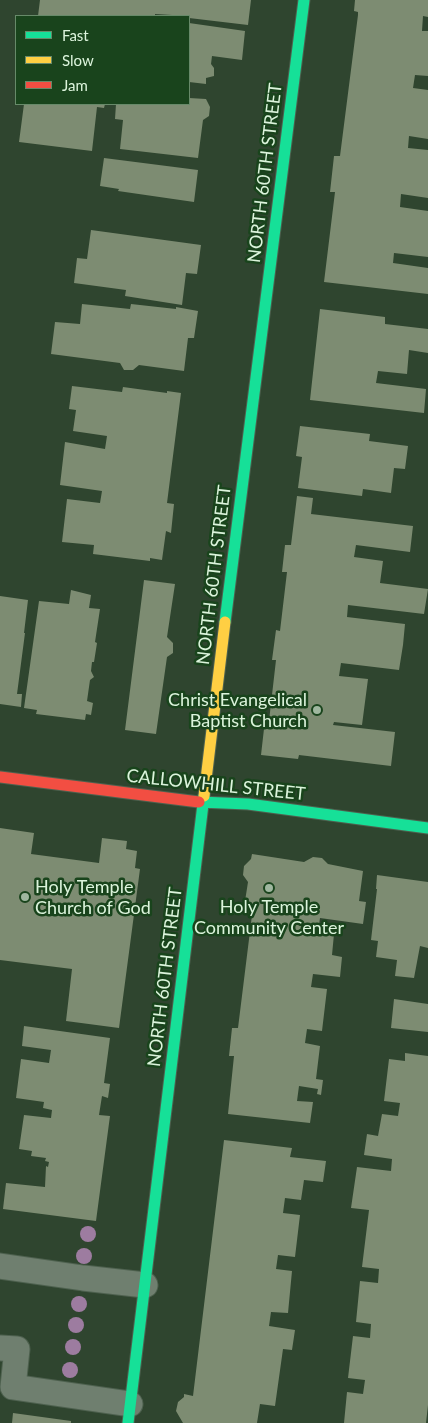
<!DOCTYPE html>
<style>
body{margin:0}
#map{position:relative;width:428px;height:1423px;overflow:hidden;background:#2f452f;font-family:Lato,sans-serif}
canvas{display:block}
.legend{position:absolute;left:15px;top:15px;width:175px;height:90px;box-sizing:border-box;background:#19441c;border:1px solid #678a69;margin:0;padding:6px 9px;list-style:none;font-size:15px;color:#dcf4dc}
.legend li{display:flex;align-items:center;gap:10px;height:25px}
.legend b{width:25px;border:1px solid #678a69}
</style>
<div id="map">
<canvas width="428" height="1423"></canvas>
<ul class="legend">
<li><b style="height:6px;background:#16e098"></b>Fast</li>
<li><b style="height:6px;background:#ffcf43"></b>Slow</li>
<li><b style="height:6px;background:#f24e42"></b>Jam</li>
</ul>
</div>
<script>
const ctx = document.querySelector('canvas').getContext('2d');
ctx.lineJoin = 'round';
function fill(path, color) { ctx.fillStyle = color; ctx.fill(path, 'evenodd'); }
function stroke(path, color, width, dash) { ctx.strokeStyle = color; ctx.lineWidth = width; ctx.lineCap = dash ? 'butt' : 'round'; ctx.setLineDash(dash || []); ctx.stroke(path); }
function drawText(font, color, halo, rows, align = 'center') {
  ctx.font = font + ' Lato,sans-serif'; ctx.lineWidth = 5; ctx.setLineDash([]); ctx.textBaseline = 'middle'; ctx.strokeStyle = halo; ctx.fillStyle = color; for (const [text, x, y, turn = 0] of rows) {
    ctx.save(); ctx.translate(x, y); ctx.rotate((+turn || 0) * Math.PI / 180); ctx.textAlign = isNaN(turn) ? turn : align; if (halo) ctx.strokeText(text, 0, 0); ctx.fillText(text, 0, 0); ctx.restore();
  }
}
fill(new Path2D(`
 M 40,0 L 251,0 L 248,25 L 189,18 L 189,16 L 155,14 L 155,16 L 38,16 Z
 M 355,0 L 428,0 L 428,17 L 423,16 L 422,31 L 428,31 L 428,76 L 415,75 L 413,88 L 428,90 L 428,139 L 409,136 L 408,148 L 428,150 L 428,198 L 401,194 L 400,207 L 428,211 L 428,257 L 394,253 L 393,263 L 428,268 L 428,294 L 324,282 L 335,192 L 330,192 L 334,156 L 340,156 L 358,15 L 358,12 L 354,11 Z
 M 189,23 L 245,31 L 242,60 L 212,56 L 211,64 L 214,68 L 214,76 L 206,78 L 206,84 L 189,82 Z
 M 189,98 L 206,99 L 210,107 L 209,116 L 203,120 L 198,158 L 120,149 L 123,120 L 115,119 L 116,104 L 189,104 Z
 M 24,104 L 105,104 L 104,108 L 97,107 L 92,151 L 19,142 Z
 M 104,158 L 198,170 L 194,202 L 118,191 L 119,189 L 100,186 Z
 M 91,230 L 201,245 L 197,274 L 186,273 L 182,305 L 125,296 L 126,290 L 74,283 L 77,258 L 87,259 Z
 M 82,304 L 130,309 L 131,304 L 176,309 L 176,307 L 198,311 L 194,338 L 188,338 L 184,371 L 139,365 L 133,370 L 124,370 L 120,363 L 51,354 L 55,322 L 80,324 Z
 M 320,309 L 385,317 L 385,324 L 428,329 L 428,353 L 409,350 L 407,374 L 378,371 L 376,383 L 426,389 L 424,413 L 310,400 Z
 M 72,386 L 122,392 L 123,387 L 167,393 L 167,391 L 181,393 L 167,503 L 174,504 L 171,533 L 166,531 L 162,560 L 150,558 L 150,561 L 93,554 L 94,545 L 62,542 L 67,499 L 100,503 L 102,491 L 60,485 L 65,442 L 105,449 L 107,436 L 73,431 L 76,410 L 69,409 Z
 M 300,426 L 370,434 L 369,441 L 408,446 L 405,469 L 394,468 L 391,493 L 363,489 L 362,496 L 298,488 L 302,457 L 296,456 Z
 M 297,496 L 313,498 L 311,514 L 413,526 L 410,552 L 356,545 L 354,557 L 383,561 L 380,583 L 428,589 L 424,614 L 348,605 L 347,617 L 405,624 L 403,645 L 399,670 L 341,663 L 339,676 L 368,679 L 362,725 L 334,722 L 333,725 L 395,732 L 391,766 L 299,755 L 298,759 L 261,755 L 265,720 L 269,721 L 276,660 L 272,660 L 276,630 L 280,631 L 287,572 L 282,572 L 285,545 L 291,545 Z
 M 144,580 L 175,584 L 167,637 L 173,643 L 173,653 L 167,657 L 156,734 L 125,730 Z
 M 71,590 L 91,595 L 89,608 L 100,609 L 95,642 L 97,643 L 94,662 L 92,662 L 91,671 L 94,677 L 90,680 L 87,701 L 93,703 L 91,715 L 86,714 L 85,720 L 36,714 L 37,710 L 24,708 L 39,601 L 69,604 Z
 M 0,596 L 28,600 L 24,633 L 25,633 L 17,694 L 22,694 L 21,707 L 0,704 Z
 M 0,828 L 34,833 L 31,854 L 99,863 L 102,838 L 127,841 L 126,849 L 137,851 L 135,868 L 140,869 L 119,1028 L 66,1021 L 72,969 L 0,960 Z
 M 252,854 L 304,862 L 313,857 L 322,858 L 328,864 L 363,871 L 359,901 L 366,902 L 363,924 L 320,918 L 318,932 L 334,934 L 332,955 L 342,957 L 340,977 L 313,974 L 311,987 L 327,989 L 322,1031 L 307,1029 L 305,1043 L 320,1046 L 316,1079 L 323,1080 L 321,1095 L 317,1094 L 318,1089 L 299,1086 L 297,1101 L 313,1102 L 310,1123 L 228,1114 L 234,1056 L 229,1056 L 232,1028 L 238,1028 L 252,915 L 243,914 L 248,882 L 243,875 L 244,866 L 251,859 Z
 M 377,875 L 428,882 L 428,948 L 420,946 L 414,978 L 395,976 L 397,960 L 376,957 L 378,941 L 371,940 L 377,889 L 376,889 Z
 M 394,999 L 428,1004 L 428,1032 L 391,1028 Z
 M 24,1026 L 110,1038 L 104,1083 L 110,1084 L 108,1098 L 102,1096 L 99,1115 L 110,1116 L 96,1221 L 3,1209 L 6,1183 L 45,1187 L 46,1166 L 48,1167 L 49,1162 L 45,1161 L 46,1158 L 31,1156 L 32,1151 L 19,1149 L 24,1115 L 51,1118 L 52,1110 L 43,1108 L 44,1102 L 16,1098 L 21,1059 L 49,1063 L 51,1050 L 22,1046 Z
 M 405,1053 L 428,1056 L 428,1405 L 426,1423 L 344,1423 L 347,1392 L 363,1394 L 365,1380 L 348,1378 L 353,1336 L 370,1338 L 371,1324 L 356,1322 L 360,1281 L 378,1283 L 379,1269 L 362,1267 L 369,1210 L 351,1208 L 357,1167 L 391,1171 L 392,1159 L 364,1155 L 367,1134 L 378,1136 L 382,1114 L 398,1116 L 400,1103 L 384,1101 L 389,1059 L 405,1061 Z
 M 224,1140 L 292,1148 L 290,1157 L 326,1161 L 323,1182 L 304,1180 L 301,1200 L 285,1198 L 283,1213 L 300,1215 L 295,1257 L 278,1255 L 276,1269 L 292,1271 L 288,1313 L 271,1312 L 269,1326 L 295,1330 L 292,1350 L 283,1349 L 275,1406 L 260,1404 L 257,1423 L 183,1423 L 176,1411 L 178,1402 L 184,1397 L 184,1394 L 193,1396 Z
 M 13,1413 L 71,1421 L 71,1423 L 12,1423 Z`), '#7d8c72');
const lane = new Path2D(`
 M 0,1266 L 83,1278 L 145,1285
 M 0,1348 L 17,1349 L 13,1387 L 130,1404`);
const fast = new Path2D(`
 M 225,622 L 304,0
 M 199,802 L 248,804 L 428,828
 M 128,1423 L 204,796`);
const slow = new Path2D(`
 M 204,796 L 225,622`);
const jam = new Path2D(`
 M 0,777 L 199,802`);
stroke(lane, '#4e614f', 27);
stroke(fast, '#4e614f', 13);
stroke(slow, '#4e614f', 13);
stroke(jam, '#4e614f', 13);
stroke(lane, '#6f7f6f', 25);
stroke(fast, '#16e098', 11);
stroke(slow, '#ffcf43', 11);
stroke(jam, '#f24e42', 11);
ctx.fillStyle = '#9d7ca0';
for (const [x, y] of [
 [88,1234],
 [84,1256],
 [79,1304],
 [76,1325],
 [73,1347],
 [70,1370]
]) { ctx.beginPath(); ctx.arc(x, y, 8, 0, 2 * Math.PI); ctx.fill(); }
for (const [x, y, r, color] of [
 [317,710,5,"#9fb79f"],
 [269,888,5,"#9fb79f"],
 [25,897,5,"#9fb79f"]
]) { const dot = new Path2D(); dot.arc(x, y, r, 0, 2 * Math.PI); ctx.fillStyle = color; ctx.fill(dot); stroke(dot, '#19441c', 2); }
drawText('18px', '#dcf4dc', '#19441c', [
 ["NORTH 60TH STREET",265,173,-83],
 ["NORTH 60TH STREET",214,575,-83],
 ["CALLOWHILL STREET",216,785,6],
 ["NORTH 60TH STREET",165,977,-83]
]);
drawText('18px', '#dcf4dc', '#19441c', [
 ["Christ Evangelical",307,700],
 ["Baptist Church",307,721],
 ["Holy Temple",35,887,"left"],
 ["Church of God",35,908,"left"],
 ["Holy Temple",269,907,"center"],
 ["Community Center",269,928,"center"]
], 'right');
</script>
